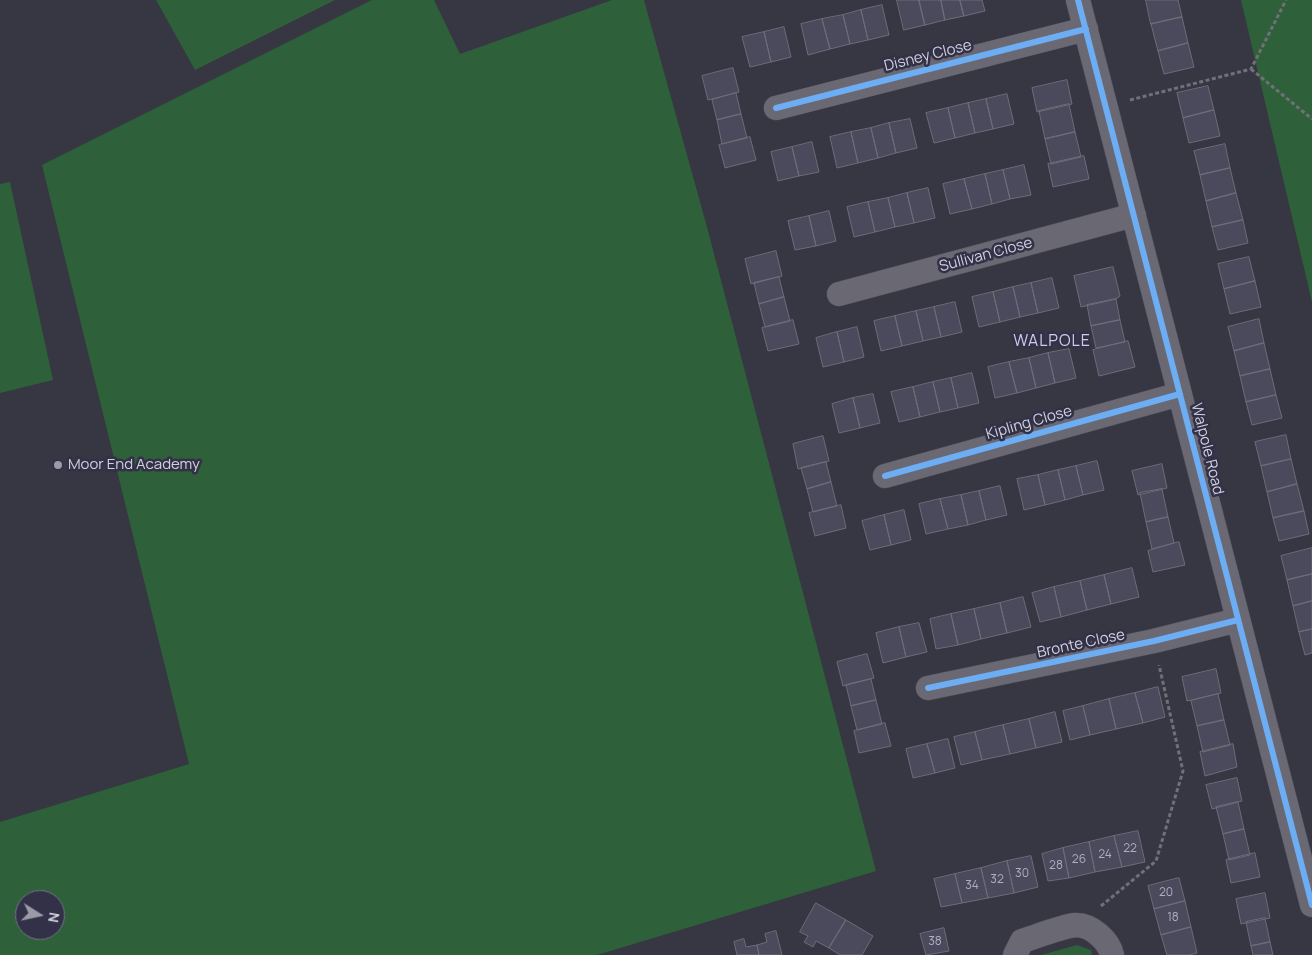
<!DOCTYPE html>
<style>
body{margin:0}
#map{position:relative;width:1312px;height:955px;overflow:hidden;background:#373643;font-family:Manrope,sans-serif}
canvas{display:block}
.north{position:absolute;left:15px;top:890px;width:50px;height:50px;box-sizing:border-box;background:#333148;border:1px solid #727184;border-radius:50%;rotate:100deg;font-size:14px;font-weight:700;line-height:20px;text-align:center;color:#d0d0de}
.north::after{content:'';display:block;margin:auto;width:18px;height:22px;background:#9a9aa8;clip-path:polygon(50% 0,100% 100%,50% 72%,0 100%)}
</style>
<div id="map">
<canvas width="1312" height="955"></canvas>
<div class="north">N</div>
</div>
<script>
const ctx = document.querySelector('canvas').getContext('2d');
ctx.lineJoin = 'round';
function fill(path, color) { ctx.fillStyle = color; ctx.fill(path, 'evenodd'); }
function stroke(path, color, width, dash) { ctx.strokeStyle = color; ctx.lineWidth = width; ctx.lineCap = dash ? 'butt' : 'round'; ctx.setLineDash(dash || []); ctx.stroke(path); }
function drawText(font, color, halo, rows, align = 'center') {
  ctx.font = font + ' Manrope,sans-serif'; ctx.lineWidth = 5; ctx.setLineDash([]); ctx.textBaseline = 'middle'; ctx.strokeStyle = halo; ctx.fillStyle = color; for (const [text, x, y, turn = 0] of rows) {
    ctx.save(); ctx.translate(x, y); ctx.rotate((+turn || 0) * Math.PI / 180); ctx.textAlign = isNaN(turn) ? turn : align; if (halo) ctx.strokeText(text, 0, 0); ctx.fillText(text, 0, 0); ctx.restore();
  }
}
fill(new Path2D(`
 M 156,0 L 335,0 L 195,70 Z
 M 372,0 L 434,0 L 460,54 L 612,0 L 644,0 L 707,227 L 876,871 L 597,955 L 0,955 L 0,822 L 189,764 L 42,165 ZM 25,900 L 55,900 L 55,930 L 25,930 Z
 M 1241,0 L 1312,0 L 1312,302 Z
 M 10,182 L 53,380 L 0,393 L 0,184 Z
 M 1077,945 L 1091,950 L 1092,955 L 1041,955 Z`), '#2e6039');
const building = new Path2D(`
 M 897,0 L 919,0 L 925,25 L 904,30 Z
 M 919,0 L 941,0 L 945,20 L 925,25 Z
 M 941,0 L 960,0 L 964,16 L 945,20 Z
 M 960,0 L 982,0 L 985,11 L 964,16 Z
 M 1146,0 L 1178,0 L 1182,17 L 1151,24 Z
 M 882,5 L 889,35 L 868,40 L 861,10 Z
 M 861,10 L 868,40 L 850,44 L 843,15 Z
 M 843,15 L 850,44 L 830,49 L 822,19 Z
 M 1182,17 L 1188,43 L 1158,51 L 1151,24 Z
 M 822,19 L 830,49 L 808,55 L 801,24 Z
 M 784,27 L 791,57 L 771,62 L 764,32 Z
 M 764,32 L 771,62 L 750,67 L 742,37 Z
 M 1188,43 L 1194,67 L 1164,74 L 1158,51 Z
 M 733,68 L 739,92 L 708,100 L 702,76 Z
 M 1067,80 L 1072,104 L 1037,112 L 1032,88 Z
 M 1208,86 L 1214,110 L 1183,118 L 1177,93 Z
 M 736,93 L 741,114 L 717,120 L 712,100 Z
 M 1007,94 L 1014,124 L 993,129 L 986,99 Z
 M 986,99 L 993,129 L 975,133 L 968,103 Z
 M 968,103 L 975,133 L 955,138 L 948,108 Z
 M 1069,104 L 1075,132 L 1045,139 L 1039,111 Z
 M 948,108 L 955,138 L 934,143 L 926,113 Z
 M 1214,110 L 1220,136 L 1189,143 L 1183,118 Z
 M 741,114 L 747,138 L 722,144 L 717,120 Z
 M 910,119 L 917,148 L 896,153 L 889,123 Z
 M 889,123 L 896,153 L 878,158 L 871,128 Z
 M 871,128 L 878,158 L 858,163 L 851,132 Z
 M 851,132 L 858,163 L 837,168 L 830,137 Z
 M 1075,132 L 1081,157 L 1051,164 L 1045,139 Z
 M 750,137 L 756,160 L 725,168 L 719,145 Z
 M 812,142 L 819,172 L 799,176 L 792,147 Z
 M 1225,144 L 1230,168 L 1200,175 L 1194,151 Z
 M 792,147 L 799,176 L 778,181 L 771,152 Z
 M 1084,156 L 1089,179 L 1053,187 L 1048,164 Z
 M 1024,165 L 1031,195 L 1010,199 L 1003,170 Z
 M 1230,168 L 1236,193 L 1206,201 L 1200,175 Z
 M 1003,170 L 1010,199 L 992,204 L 985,174 Z
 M 985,174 L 992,204 L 972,209 L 964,179 Z
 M 964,179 L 972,209 L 950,214 L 943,184 Z
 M 928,188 L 935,218 L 914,223 L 907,193 Z
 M 907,193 L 914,223 L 895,227 L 888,198 Z
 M 1236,193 L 1243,220 L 1212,227 L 1206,201 Z
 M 888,198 L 895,227 L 875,232 L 868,202 Z
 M 868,202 L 875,232 L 854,237 L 847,207 Z
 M 829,211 L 836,241 L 816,246 L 809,216 Z
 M 809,216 L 816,246 L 795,250 L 788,221 Z
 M 1243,220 L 1248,243 L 1218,250 L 1212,227 Z
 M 776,251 L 782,276 L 751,284 L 745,259 Z
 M 1249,257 L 1255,281 L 1224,289 L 1218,264 Z
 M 1113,267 L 1120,296 L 1116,299 L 1081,307 L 1074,276 Z
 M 779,277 L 784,297 L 759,304 L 754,283 Z
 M 1052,278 L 1059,308 L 1038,313 L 1031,283 Z
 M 1255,281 L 1261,307 L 1230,314 L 1224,289 Z
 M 1031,283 L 1038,313 L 1020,317 L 1013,287 Z
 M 1013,287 L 1020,317 L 1000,322 L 993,292 Z
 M 993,292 L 1000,322 L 979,327 L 972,297 Z
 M 784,297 L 790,321 L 765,327 L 759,304 Z
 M 1116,299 L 1120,320 L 1091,326 L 1087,305 Z
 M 955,302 L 962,332 L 941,337 L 934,307 Z
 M 934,307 L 941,337 L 923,341 L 916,311 Z
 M 916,311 L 923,341 L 902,346 L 895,316 Z
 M 895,316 L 902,346 L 881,351 L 874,321 Z
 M 1259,319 L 1264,343 L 1234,351 L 1228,327 Z
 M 793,320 L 799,344 L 768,351 L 762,328 Z
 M 1120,320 L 1125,342 L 1096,348 L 1091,326 Z
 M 857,327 L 864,357 L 844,362 L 837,332 Z
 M 837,332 L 844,362 L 823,367 L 816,338 Z
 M 1128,341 L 1135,367 L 1099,376 L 1093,350 Z
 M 1264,343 L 1270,369 L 1240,376 L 1234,351 Z
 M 1069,349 L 1076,378 L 1055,383 L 1048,353 Z
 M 1048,353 L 1055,383 L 1036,388 L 1029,358 Z
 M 1029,358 L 1036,388 L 1017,393 L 1009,362 Z
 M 1009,362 L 1017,393 L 995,398 L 988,367 Z
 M 1270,369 L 1276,395 L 1246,402 L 1240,376 Z
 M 972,373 L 979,403 L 958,408 L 951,378 Z
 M 951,378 L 958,408 L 940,412 L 933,382 Z
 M 933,382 L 940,412 L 920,417 L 913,387 Z
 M 913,387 L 920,417 L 899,422 L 891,392 Z
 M 873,394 L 880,423 L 860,428 L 853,398 Z
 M 1276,395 L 1282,418 L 1252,425 L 1246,402 Z
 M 853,398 L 860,428 L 839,433 L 832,404 Z
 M 1286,435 L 1291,459 L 1261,466 L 1255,442 Z
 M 823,436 L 829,461 L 798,469 L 793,444 Z
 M 1291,459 L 1297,484 L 1267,492 L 1261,466 Z
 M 1097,461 L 1104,490 L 1083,495 L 1076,466 Z
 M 826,462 L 831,482 L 807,489 L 801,468 Z
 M 1162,464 L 1167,488 L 1138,495 L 1132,471 Z
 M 1076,466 L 1083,495 L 1065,500 L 1058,470 Z
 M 1058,470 L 1065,500 L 1045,505 L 1038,475 Z
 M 1038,475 L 1045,505 L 1024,510 L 1017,479 Z
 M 831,482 L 837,506 L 813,512 L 807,489 Z
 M 1297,484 L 1304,511 L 1273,518 L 1267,492 Z
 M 1000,486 L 1007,515 L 986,520 L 979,491 Z
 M 1162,489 L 1168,517 L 1146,522 L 1140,493 Z
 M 979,491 L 986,520 L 968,525 L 961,495 Z
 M 961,495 L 968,525 L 948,529 L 940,499 Z
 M 940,499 L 948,529 L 926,534 L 919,504 Z
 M 841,505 L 846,528 L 815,536 L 809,513 Z
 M 904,510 L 911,540 L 891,545 L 884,515 Z
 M 1304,511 L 1309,534 L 1279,541 L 1273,518 Z
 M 884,515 L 891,545 L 870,550 L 862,521 Z
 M 1168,517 L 1174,543 L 1152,549 L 1146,522 Z
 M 1179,542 L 1185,565 L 1153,572 L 1148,551 Z
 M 1312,548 L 1312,574 L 1287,580 L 1281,556 Z
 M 1132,568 L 1139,597 L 1111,604 L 1104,575 Z
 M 1312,574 L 1312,601 L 1293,606 L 1287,580 Z
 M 1104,575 L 1111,604 L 1087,610 L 1080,581 Z
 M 1080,581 L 1087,610 L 1061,617 L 1054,587 Z
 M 1054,587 L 1061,617 L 1040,622 L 1032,593 Z
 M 1023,597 L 1031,627 L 1007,633 L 1000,603 Z
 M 1312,601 L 1312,629 L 1299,632 L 1293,606 Z
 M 1000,603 L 1007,633 L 981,639 L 974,609 Z
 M 974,609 L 981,639 L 958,645 L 951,614 Z
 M 951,614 L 958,645 L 936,649 L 930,619 Z
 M 919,623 L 927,652 L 906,657 L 899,627 Z
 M 899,627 L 906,657 L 883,663 L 876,633 Z
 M 1312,629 L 1312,653 L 1305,655 L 1299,632 Z
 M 867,654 L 874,678 L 843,686 L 837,662 Z
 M 1216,669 L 1221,693 L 1187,701 L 1182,677 Z
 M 871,679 L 876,700 L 851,706 L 846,685 Z
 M 1158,687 L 1165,717 L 1143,723 L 1135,693 Z
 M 1135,693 L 1143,723 L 1116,729 L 1109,699 Z
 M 1218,694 L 1224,720 L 1197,726 L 1191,701 Z
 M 1109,699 L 1116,729 L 1090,735 L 1083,706 Z
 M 876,700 L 882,724 L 857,730 L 851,706 Z
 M 1083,706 L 1090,735 L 1070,740 L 1063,711 Z
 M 1055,712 L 1062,742 L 1036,748 L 1029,719 Z
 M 1029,719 L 1036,748 L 1010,754 L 1003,725 Z
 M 1224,720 L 1230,745 L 1203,752 L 1197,726 Z
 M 885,723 L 891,746 L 859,753 L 854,731 Z
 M 1003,725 L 1010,754 L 982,760 L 975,732 Z
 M 975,732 L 982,760 L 961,765 L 954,737 Z
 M 948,739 L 955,768 L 935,773 L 927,744 Z
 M 927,744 L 935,773 L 913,778 L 906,749 Z
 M 1233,744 L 1237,767 L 1205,776 L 1200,752 Z
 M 1237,778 L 1242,801 L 1212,809 L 1206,785 Z
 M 1238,802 L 1244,829 L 1223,834 L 1216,807 Z
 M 1244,829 L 1250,855 L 1229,860 L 1223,834 Z
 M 1138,831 L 1145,862 L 1122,867 L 1114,836 Z
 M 1114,836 L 1122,867 L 1095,872 L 1089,842 Z
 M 1089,842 L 1095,872 L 1069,878 L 1063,848 Z
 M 1063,848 L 1069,878 L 1048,881 L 1042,854 Z
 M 1255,853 L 1260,877 L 1231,883 L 1226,860 Z
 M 1031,856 L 1038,887 L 1014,893 L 1007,861 Z
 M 1007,861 L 1014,893 L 988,898 L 981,868 Z
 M 981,868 L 988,898 L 962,903 L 955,874 Z
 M 955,874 L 962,903 L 941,907 L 934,879 Z
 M 1179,878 L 1185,901 L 1154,909 L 1148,886 Z
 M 1265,893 L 1270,918 L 1241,924 L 1236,899 Z
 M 1185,901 L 1191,927 L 1161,935 L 1154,909 Z
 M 816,903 L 846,920 L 829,948 L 816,941 L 813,947 L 804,942 L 808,936 L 800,932 Z
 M 1265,918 L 1270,942 L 1251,946 L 1246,922 Z
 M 846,920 L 873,936 L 862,955 L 840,955 L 829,948 Z
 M 1191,927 L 1197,953 L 1189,955 L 1167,955 L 1161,935 Z
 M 944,928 L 949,951 L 926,955 L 920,934 Z
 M 776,931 L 782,955 L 759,955 L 757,945 L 767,942 L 765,934 Z
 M 744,939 L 746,947 L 757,945 L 759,955 L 737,955 L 734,942 Z
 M 1270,942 L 1273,955 L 1253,955 L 1251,946 Z`);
fill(building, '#4b495c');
stroke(building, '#6d6c77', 1);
const street = new Path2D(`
 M 1078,0 L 1312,905
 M 776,108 L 1086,29
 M 839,294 L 1134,215
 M 885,476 L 1180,394
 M 928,688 L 1154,641 L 1238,620
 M 1015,955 L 1022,941 C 1038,936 1060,927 1075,925 C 1091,924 1109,941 1112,955`);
stroke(street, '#52525d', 25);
stroke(new Path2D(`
 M 1251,69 L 1312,119
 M 1130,100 L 1251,69 L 1286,0
 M 1101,906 L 1156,861 L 1183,771 L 1159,665`), '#717079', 3, [4, 2.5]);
stroke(street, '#696873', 24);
stroke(new Path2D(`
 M 1078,0 L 1312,905
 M 776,108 L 1086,29
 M 885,476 L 1180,394
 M 928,688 L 1154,641 L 1238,620`), '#6dadf4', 6);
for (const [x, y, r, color] of [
 [58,465,5,"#9a9aa8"]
]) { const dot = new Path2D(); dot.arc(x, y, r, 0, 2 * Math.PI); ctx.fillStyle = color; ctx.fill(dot); stroke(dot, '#333148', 2); }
drawText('12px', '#afaebe', null, [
 ["22",1130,849],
 ["24",1105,855],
 ["26",1079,860],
 ["28",1056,866],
 ["30",1022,874],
 ["32",997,880],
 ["34",972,886],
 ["20",1166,893],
 ["18",1173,918],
 ["38",935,942]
]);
drawText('15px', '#d0d0de', '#333148', [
 ["Disney Close",928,56,-14],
 ["Sullivan Close",986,255,-15],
 ["Kipling Close",1029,423,-16],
 ["Walpole Road",1207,449,76],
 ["Bronte Close",1081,644,-12]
]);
drawText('15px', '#d0d0de', '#333148', [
 ["Moor End Academy",68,465]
], 'left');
ctx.letterSpacing = '1px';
drawText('16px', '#cecce9', '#333148', [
 ["WALPOLE",1052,342]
]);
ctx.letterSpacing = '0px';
</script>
